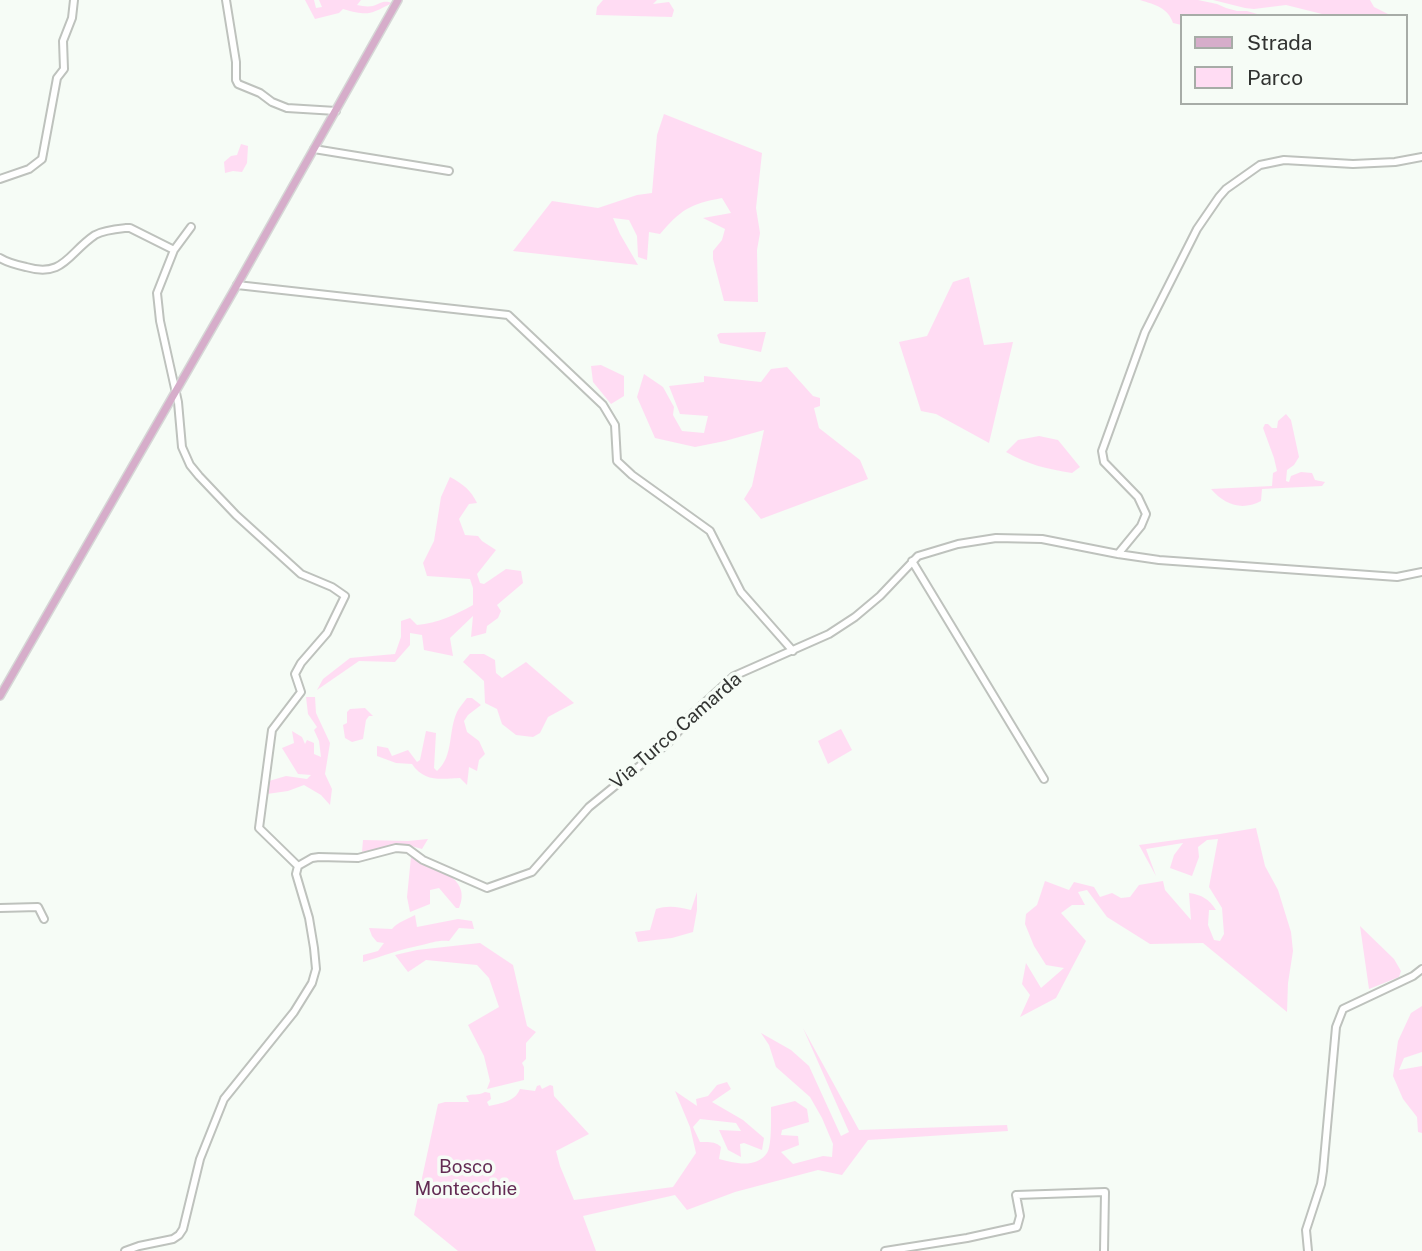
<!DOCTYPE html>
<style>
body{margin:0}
#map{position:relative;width:1422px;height:1251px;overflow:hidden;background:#f6fcf6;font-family:"Public Sans",sans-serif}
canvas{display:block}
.legend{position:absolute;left:1180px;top:14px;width:228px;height:91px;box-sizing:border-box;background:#f6fcf6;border:2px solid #a7aca7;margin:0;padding:9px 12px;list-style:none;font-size:21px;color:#313331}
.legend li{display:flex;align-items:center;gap:14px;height:35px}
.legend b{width:35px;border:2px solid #a7aca7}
</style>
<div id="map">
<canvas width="1422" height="1251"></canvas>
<ul class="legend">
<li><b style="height:9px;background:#d6adca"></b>Strada</li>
<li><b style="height:19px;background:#ffdcf3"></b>Parco</li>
</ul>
</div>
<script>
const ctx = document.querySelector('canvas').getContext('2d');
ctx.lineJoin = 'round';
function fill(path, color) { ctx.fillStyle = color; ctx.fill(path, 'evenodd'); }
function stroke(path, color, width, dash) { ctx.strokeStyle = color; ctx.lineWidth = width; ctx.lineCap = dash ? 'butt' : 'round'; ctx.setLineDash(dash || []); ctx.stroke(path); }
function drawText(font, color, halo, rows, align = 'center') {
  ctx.font = font + ' "Public Sans",sans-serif'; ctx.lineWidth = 7; ctx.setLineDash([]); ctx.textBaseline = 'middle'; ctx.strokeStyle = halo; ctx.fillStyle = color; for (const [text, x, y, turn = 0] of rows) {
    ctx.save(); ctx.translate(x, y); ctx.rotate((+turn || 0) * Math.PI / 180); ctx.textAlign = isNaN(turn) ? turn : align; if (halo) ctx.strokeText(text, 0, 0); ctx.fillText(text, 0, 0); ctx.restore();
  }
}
fill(new Path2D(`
 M 305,0 L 314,0 L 316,8 L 322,7 L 319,0 L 361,0 L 357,5 C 362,6 367,7 373,6 C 381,3 384,0 392,3 C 369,15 368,16 343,9 L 339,13 L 315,19 Z
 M 603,0 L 657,0 L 653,4 L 669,2 L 674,10 L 672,17 L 596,15 L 597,7 Z
 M 1140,0 L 1198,0 L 1217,4 L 1226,8 L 1237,11 L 1247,11 L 1264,16 L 1287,14 L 1295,16 L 1182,16 L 1182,25 L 1173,23 C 1168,8 1156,5 1140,0 Z
 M 1213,0 L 1370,0 L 1374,7 L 1392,16 L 1330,16 L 1286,5 L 1254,9 L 1245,8 Z
 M 664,114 L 762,153 L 756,208 L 760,233 L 757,250 L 758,302 L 724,301 L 713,259 L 713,251 L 722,240 L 725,229 L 703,218 L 731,213 L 722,198 C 689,204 681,210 660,234 L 649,232 L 647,260 L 638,257 L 637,236 L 629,220 L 613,218 L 620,234 L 638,265 L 513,251 L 552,201 L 598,208 L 637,195 L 652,193 L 657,135 Z
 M 241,144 L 248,146 L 247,163 L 242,172 L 233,171 L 225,173 L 224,162 L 231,156 L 237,155 Z
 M 969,277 L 984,345 L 1013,342 L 989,443 L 936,414 L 921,411 L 899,342 L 927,336 L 953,282 Z
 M 766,332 L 761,352 L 720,343 L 717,335 L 720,333 Z
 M 601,365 L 624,376 L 624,396 L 611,404 L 593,382 L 591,366 Z
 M 787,367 L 813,396 L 820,398 L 820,406 L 814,408 L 819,428 L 860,460 L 868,479 L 761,519 L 744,499 L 752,486 L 764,430 L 725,441 L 695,447 L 655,438 L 637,397 L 644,374 L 663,387 L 674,407 L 673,415 L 682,431 L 704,433 L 708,416 L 680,414 L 669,386 L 704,382 L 704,376 L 761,382 L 771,369 Z
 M 1286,414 L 1291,420 L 1299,457 L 1294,465 L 1287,470 L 1286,481 L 1289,482 L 1291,476 L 1301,472 L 1312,473 L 1315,480 L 1325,482 L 1322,486 L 1262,489 L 1261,501 C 1242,511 1225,505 1211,489 L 1272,486 L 1273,473 L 1277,471 L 1274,458 L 1263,428 L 1265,424 L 1268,424 L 1272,428 L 1277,428 L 1278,421 Z
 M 1039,436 L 1058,440 L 1080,467 L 1072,473 C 1047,469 1029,465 1006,452 L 1018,440 Z
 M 450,477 C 463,484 471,490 477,503 L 469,504 L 459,519 L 465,535 L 478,536 L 482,541 L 496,550 L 477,574 L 480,583 L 484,584 L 506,569 L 521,571 L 523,583 L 497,605 L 501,611 L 498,618 L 487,626 L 486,633 L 471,637 L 473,616 L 450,638 L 453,656 L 424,650 L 422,635 L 410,633 L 410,645 L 395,662 L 359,661 L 317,690 L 323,679 L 350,658 L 395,654 L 401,637 L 401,621 L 410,618 L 417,625 C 438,623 455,615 473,605 L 473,588 L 470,579 L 427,576 L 423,563 L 434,541 L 441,497 Z
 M 470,654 L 484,654 L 495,660 L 496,673 L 502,678 L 526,662 L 574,703 L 548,717 L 540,733 L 533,737 L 516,735 L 502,724 L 497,709 L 485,703 L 484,681 L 463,662 Z
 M 306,697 L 315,697 L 316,713 L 330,743 L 325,774 L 332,789 L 330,805 L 321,795 L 304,785 L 288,791 L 267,794 L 269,781 L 286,776 L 307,779 L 311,775 L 298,774 L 282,748 L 294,743 L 292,731 L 302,737 L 305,744 L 307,740 L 314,743 L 314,754 L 321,757 L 319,741 L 314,730 L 317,727 L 308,714 Z
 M 467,698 L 472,698 L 481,705 L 468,715 L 464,721 L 467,732 L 479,741 L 485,754 L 479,760 L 477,771 L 469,767 L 467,785 L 460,778 C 440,779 424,782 412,764 L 396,763 L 377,756 L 377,746 L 388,748 L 392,756 L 408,750 L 417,762 L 420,760 L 426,731 L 436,733 L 434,768 L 437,771 C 454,756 448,731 457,712 C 459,708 463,703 467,698 Z
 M 365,708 L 373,716 L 369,716 L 366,720 L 363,739 L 352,742 L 345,738 L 343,725 L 347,723 L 347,712 L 350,709 Z
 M 841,729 L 852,750 L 828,764 L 818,741 Z
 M 1256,828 L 1265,866 L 1278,890 L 1291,932 L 1293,951 L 1288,983 L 1287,1012 L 1203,943 L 1150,944 L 1107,917 L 1087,890 L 1078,892 L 1085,905 L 1072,905 L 1061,913 L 1086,941 L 1056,998 L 1020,1017 L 1030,995 L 1022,984 L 1026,963 L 1041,988 L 1064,968 L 1046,965 L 1034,946 L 1025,924 L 1026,914 L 1037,905 L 1045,881 L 1069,890 L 1074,882 L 1094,887 L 1100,897 L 1112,893 L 1121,898 L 1130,897 L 1139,885 L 1163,881 L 1165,890 L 1191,920 L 1189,893 C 1202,895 1209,899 1216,910 L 1209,910 L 1208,925 L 1214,940 L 1220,941 L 1224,934 L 1222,908 L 1209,887 L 1218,839 L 1207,840 L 1198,847 L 1199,857 L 1192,876 L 1170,868 L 1174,855 L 1183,843 L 1146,849 L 1156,876 L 1139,845 L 1220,834 Z
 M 428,839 L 422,849 L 403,844 L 362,852 L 363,840 L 408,841 Z
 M 411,857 C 432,866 473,877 459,908 L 456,908 L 439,888 L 430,890 L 430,904 L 410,912 L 407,897 Z
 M 697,892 L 697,910 L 693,932 L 672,938 L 638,942 L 635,932 L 650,930 L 656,909 C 668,905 679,907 691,910 Z
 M 415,915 L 417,927 L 458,919 L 472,921 L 474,929 L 459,928 L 449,941 C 437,940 432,943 422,945 C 401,949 383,956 363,962 L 363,955 L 378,951 L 384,943 L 377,942 L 372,936 L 369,928 L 392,929 C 398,922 406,920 415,915 Z
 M 1360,926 L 1394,959 L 1401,971 L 1399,977 L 1369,989 Z
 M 480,943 L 513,965 L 527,1026 L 536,1032 L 526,1043 L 526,1059 L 522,1063 L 524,1067 L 524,1080 L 487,1089 L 490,1081 L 484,1056 L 468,1025 L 499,1007 L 489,978 L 477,965 L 426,960 L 408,972 L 395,955 L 417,950 Z
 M 1422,1006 L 1422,1052 L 1404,1058 L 1399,1070 L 1422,1066 L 1422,1133 L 1418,1132 L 1417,1117 L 1403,1099 L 1393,1076 L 1398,1041 L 1411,1013 Z
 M 803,1028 L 859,1130 L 1007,1125 L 1008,1131 L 868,1140 L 842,1175 L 818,1170 L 735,1192 L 687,1210 L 675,1195 L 583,1216 L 596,1251 L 458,1251 L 414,1215 L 438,1104 L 445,1102 L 469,1102 L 466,1096 C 473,1093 477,1096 485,1092 L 490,1093 L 491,1099 L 487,1102 L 489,1106 C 501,1103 515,1102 520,1089 L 535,1091 L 537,1086 L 540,1085 L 542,1089 L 550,1085 L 553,1086 L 554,1096 L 589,1134 L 556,1151 L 560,1166 L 574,1200 L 673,1187 L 696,1153 L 690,1127 L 675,1091 L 697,1106 L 696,1099 L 708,1096 L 717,1085 L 727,1082 L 731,1089 L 712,1102 L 743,1120 L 764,1138 L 762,1150 L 744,1143 L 740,1144 L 741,1157 L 728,1150 L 719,1130 L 741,1131 L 736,1123 L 700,1119 L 693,1127 L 700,1142 C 708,1142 715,1141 721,1147 L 719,1159 C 734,1163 756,1169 767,1153 C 772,1146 771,1117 771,1107 L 795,1101 L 807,1109 L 809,1122 L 782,1130 L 781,1135 L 798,1136 L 799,1145 L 781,1152 L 793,1164 L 823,1156 L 832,1157 L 833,1144 L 822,1118 L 810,1097 L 776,1067 L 769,1045 L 761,1033 L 791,1050 L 809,1066 L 841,1136 L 849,1132 Z`), '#ffdcf3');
const minor = new Path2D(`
 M 226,0 L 236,62 L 236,80 L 238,84 L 260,93 L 272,102 L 287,108 L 336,111
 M 314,149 L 449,171
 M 0,179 L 29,169 L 42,159 L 57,78 L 64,69 L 63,41 L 72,18 L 74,0
 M 191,227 L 174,250 L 157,293 L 160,321 L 178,402 L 182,447 L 190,465 L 199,476 L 236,515 L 301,574 L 332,587 L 345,596 L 327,633 L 301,663 L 295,674 L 301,692 L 272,730 L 259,828 L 298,866
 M 0,258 C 8,263 17,265 26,267 C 64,278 68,253 95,235 C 104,230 116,229 126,228 L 130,228 L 174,250
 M 237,285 L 508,315 L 603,405 L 615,425 L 617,461 L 632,475 L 710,531 L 741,592 L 793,651
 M 1118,554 L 1141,526 L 1146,514 L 1138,497 L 1104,462 L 1102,451 L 1145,332 L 1197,229 L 1219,197 L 1226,189 L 1260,165 L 1284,160 L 1353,164 L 1395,162 L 1422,157
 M 912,561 L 1044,779
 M 0,908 L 38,907 L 44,919
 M 125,1251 L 139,1246 L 173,1239 L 179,1235 L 183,1229 L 200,1159 L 224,1099 L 294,1012 L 312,983 L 316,969 L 314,948 L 309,918 L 296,874 L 298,866 L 312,858 L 319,857 L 358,858 L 396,848 L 408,849 L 423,860 L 487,888 L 532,872 L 589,807 L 669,742 L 686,723 L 688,718 L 734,676 L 829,634 L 855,617 L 880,596 L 918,556 L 958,544 L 996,538 L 1042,539 L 1118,554 L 1159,560 L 1397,577 L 1422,572
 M 885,1251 L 967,1238 L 1017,1227 L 1020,1216 L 1016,1195 L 1105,1192 L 1104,1251
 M 1308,1251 L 1306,1230 L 1321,1184 L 1323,1171 L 1336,1027 L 1343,1009 L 1413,976 L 1422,969`);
const major = new Path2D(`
 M 0,696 L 237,285 L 398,0`);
stroke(minor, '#bec2bd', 10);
stroke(major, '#d6d6d6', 10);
stroke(minor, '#fff', 6);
stroke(major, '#d6adca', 7);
drawText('19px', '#313331', '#f6fcf6', [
 ["Via Turco Camarda",676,731,-41]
]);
drawText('19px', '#632c54', '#f6fcf6', [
 ["Bosco",466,1167],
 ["Montecchie",466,1189]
]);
</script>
